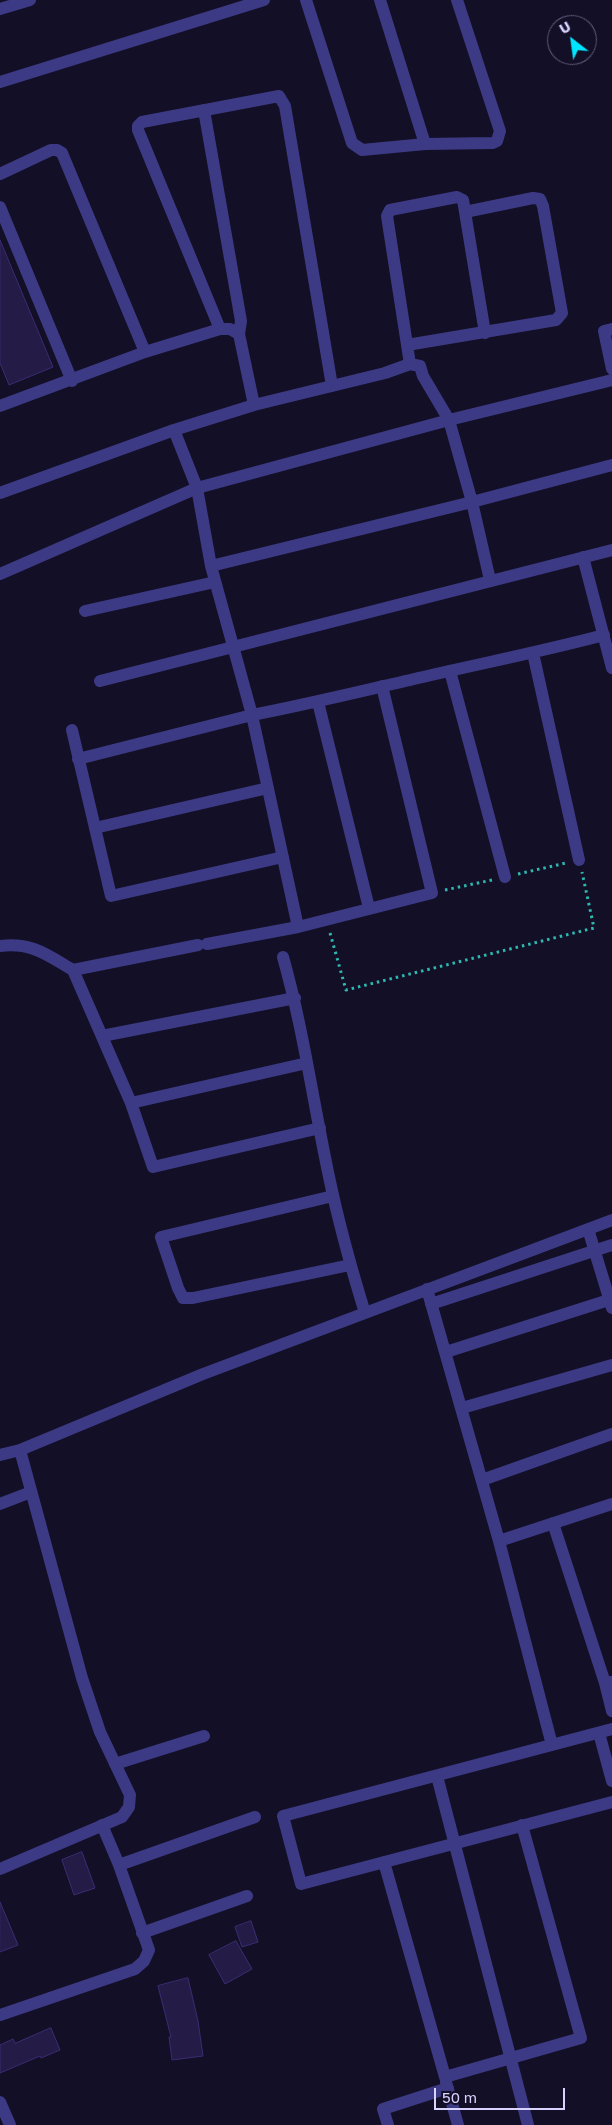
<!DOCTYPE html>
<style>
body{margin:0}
#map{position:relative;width:612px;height:2125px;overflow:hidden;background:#130f26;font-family:"Golos Text",sans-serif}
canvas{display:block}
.north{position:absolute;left:547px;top:15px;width:50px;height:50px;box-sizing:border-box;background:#130f26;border:1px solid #625e7d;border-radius:50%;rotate:330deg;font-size:14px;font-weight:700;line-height:20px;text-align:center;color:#d9d4ff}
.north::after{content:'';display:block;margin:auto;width:18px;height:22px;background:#00e5ff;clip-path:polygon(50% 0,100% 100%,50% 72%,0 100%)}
.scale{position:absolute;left:434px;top:2088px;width:131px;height:22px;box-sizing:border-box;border:2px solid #d9d4ff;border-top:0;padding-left:6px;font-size:15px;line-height:18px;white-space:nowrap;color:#d9d4ff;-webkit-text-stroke:4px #130f26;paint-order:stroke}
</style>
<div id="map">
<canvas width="612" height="2125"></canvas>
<div class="north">U</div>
<div class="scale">50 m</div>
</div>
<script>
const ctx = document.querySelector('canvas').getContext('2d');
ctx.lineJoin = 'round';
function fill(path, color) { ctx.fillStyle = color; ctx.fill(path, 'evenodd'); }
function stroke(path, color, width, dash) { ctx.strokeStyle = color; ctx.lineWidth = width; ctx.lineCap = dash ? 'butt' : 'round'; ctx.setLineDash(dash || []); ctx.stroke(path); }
const building = new Path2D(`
 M 0,240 L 53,367 L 9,385 L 0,363 Z
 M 82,1852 L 95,1888 L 74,1895 L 62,1860 Z
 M 0,1902 L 18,1945 L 0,1952 Z
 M 251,1921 L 258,1942 L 242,1947 L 235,1927 Z
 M 236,1941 L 252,1969 L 225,1984 L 209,1955 Z
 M 188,1978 L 198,2021 L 203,2056 L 172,2060 L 169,2037 L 171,2037 L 158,1986 Z
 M 51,2028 L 60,2050 L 41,2058 L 40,2056 L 0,2073 L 0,2045 L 13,2039 L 15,2043 Z`);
fill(building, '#241b47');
stroke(building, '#3b2d73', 1);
stroke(new Path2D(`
 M 518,874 L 566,863
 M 445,890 L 492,880
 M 330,933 L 346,990 L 594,928 L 582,872`), '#2fb8b0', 3, [2.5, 4]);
stroke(new Path2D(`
 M 306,0 L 352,143 L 362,150 L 425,144 L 493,143 L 497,141 L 500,131 L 457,0
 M 380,0 L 425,144
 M 0,9 L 30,0
 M 0,82 L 264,0
 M 204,110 L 241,321 L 239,334
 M 0,174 L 51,150 L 57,150 L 62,153 L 145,352
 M 0,207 L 72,381
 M 465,212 L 485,333
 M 220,329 L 138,130 L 138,126 L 142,122 L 279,96 L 285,106 L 332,386
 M 612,329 L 604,331 L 612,369
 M 407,345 L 556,320 L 562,313 L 543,206 L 540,199 L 533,198 L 465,212 L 463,200 L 457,197 L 390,210 L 387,216 L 410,364
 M 0,406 L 145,352 L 220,329 L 230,329 L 239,334 L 254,405
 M 0,493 L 174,430 L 254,405 L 385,373 L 410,364 L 420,366 L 423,376 L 449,420 L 472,502 L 490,580
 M 583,557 L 612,668
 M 211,566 L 472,502 L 612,465
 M 0,574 L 197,488 L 174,430
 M 85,611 L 215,582
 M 604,635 C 544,651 483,663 423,677 C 366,690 309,704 252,715 L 211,566 L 197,488 L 449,420 L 612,380
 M 533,653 L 579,860
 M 450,671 L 505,877
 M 100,681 L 612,550
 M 318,702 L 369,908
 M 72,730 L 111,896 L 283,857
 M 78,759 L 252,715 L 298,927
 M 95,828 L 268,788
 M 207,944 L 298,927 L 432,893 L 382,686
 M 198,945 L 73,970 L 131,1103 L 153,1167 L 320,1128
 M 0,946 C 32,942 47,955 73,970
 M 283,957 C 305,1035 315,1116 333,1195 C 342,1235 353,1274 365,1313
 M 102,1036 L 295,998
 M 131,1103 L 307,1063
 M 333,1196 L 161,1237 L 178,1288 L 183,1298 L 193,1298 L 350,1265
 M 588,1229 L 612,1308
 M 427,1289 L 499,1541 L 552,1745
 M 431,1304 L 612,1245
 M 446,1352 L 612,1299
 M 462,1408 L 612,1365
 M 0,1455 L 20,1450 L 203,1374 L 612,1220
 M 482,1480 L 612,1434
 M 0,1504 L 31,1492
 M 553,1523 L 605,1683
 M 499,1541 L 612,1504
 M 611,1682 L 605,1683 L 612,1711
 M 612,1729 L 283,1816 L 301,1884 L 612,1802
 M 599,1733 L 612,1781
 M 115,1764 L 204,1736
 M 437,1776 L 528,2125
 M 384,1862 L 445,2077 L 581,2038 L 522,1825
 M 119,1865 L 255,1817
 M 0,1869 L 122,1817 L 129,1807 L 130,1795 L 100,1732 L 82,1678 L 20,1450
 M 142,1933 L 247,1896
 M 0,2015 L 135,1969 L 144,1961 L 149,1950 L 119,1865 L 102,1825
 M 446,2082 L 458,2125
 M 0,2102 L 10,2125
 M 388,2125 L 383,2109 L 448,2088`), '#3d3a85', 12);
</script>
